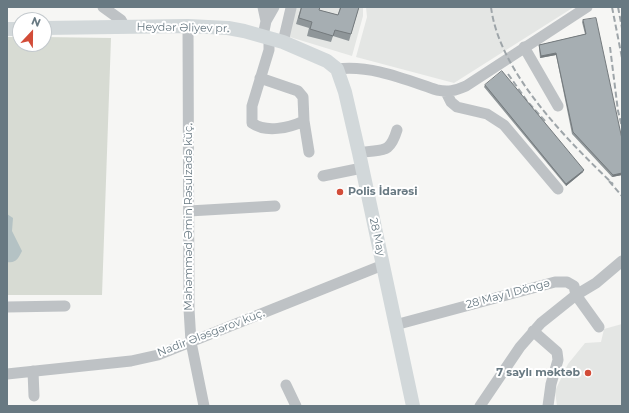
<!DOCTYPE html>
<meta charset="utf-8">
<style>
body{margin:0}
#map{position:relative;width:629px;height:413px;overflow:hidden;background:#f6f6f4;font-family:Montserrat,sans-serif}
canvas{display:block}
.frame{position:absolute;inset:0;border:8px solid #687982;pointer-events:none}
.north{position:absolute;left:12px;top:12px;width:40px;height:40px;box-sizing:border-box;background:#fff;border:1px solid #c3c9cd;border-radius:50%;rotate:22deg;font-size:11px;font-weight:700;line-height:16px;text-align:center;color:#687982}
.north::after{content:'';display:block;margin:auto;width:14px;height:18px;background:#d24c38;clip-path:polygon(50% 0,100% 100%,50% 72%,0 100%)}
</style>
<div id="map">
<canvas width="629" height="413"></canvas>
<div class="frame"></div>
<div class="north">N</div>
</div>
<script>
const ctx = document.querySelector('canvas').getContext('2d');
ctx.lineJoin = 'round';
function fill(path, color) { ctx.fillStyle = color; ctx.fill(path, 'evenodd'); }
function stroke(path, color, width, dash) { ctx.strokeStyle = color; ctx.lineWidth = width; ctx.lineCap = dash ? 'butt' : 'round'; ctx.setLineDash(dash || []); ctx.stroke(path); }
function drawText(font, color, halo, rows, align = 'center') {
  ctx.font = font + ' Montserrat,sans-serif'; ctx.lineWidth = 4; ctx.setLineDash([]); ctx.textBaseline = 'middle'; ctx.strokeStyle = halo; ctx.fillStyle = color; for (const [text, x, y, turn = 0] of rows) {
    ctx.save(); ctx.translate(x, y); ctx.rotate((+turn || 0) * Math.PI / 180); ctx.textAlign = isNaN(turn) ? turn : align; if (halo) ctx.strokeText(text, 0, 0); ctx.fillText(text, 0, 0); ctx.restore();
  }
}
fill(new Path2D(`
 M 286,7 L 363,7 L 363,16 L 352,56 L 280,34 Z
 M 366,7 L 574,7 L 454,83 L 356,57 L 367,17 Z
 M 622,324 L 622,406 L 557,406 L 555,391 L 568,364 L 585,343 L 601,342 L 604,329 Z`), '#e4e6e4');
fill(new Path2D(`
 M 7,37 L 20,37 L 20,44 L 44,44 L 44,37 L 111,38 L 102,295 L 7,295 Z`), '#d7dbd3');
fill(new Path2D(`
 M 7,214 L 13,218 L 12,231 L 22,251 C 19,257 16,264 7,262 Z`), '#b4c2c4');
stroke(new Path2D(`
 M 103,7 L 121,20 L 125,27
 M 266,21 L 274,7
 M 188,26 L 189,309 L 191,342 L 204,406
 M 263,36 L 266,21 L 263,7
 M 283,42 L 291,8
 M 524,47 L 558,106
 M 337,69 C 372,65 404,79 437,90 C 448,92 455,91 466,86 L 587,7
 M 260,78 L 298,91 L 303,97 L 304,121 C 289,128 266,133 252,123 L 252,106 L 269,50 L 269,38
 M 446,92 L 451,102 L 457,107 L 487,114 L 504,125 L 558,189
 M 304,121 L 309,152
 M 359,153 C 382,148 389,156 397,130
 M 323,176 L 362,168
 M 189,211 L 275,206
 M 7,307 L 65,306
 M 395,325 L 555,282 L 567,282 L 574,286 L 576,295 L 599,327
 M 533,331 L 557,352 L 558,360 L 551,384 L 548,406
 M 33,371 L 34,396
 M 7,374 L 131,361 L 158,355 L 383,265
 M 286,385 L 296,406
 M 480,406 L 520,347 L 541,323 L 576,295 L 596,283 L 622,261`), '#bec2c5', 11);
stroke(new Path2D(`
 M 44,28 L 188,26 L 228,28 L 244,31 L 283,42 L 327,61 L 337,69 L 345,92 L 359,153 L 413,406
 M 7,29 L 20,29`), '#d2d8da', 14);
stroke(new Path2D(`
 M 491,7 C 499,72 567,140 613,184
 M 612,7 L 622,58
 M 618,7 L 622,28
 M 610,47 L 618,111 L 622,127
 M 508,74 L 527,101 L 545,121
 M 609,181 L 622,196`), '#9ea5a9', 2, [6, 3]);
fill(new Path2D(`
 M 301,7 L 320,7 L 319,10 L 338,15 L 340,7 L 359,7 L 349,41 L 333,36 L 331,42 L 307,36 L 309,28 L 296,24 Z
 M 583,20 L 622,139 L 622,175 L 612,177 L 572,134 L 556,55 L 540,58 L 539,48 L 539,45 L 585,34 L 582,22 Z
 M 485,85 L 583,172 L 566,186 L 484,87 Z`), '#8f9699');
fill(new Path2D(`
 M 556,53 L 556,55 L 540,58 L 541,56 Z
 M 584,170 L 583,172 L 566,186 L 566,184 Z
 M 622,173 L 622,175 L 612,177 L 613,175 Z`), '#747a7d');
const building = new Path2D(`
 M 302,7 L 320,7 L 319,10 L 338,15 L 341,7 L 359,7 L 351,34 L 335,30 L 333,36 L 310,29 L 312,22 L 299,18 Z
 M 596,18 L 622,139 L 622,173 L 613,175 L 573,132 L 556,53 L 541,56 L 539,45 L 586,34 L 583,20 Z
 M 502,71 L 584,170 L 566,184 L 485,85 Z`);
fill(building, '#a6aeb2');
stroke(building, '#747a7d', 1);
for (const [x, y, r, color] of [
 [340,192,4,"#d24c38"],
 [588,373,4,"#d24c38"]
]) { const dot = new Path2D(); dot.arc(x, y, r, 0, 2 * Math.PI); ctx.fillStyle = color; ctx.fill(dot); stroke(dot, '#fff', 1.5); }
drawText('11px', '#687982', '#fff', [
 ["Heydər Əliyev pr.",183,28,1],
 ["Məhəmməd Əmin Rəsulzadə küç.",189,217,-90],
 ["28 May",377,237,78],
 ["28 May 1 Döngə",508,294,-15],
 ["Nadir Ələsgərov küç.",211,333,-21]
]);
drawText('bold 11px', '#687982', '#fff', [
 ["Polis İdarəsi",348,192],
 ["7 saylı məktəb",580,373,"right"]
], 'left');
</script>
